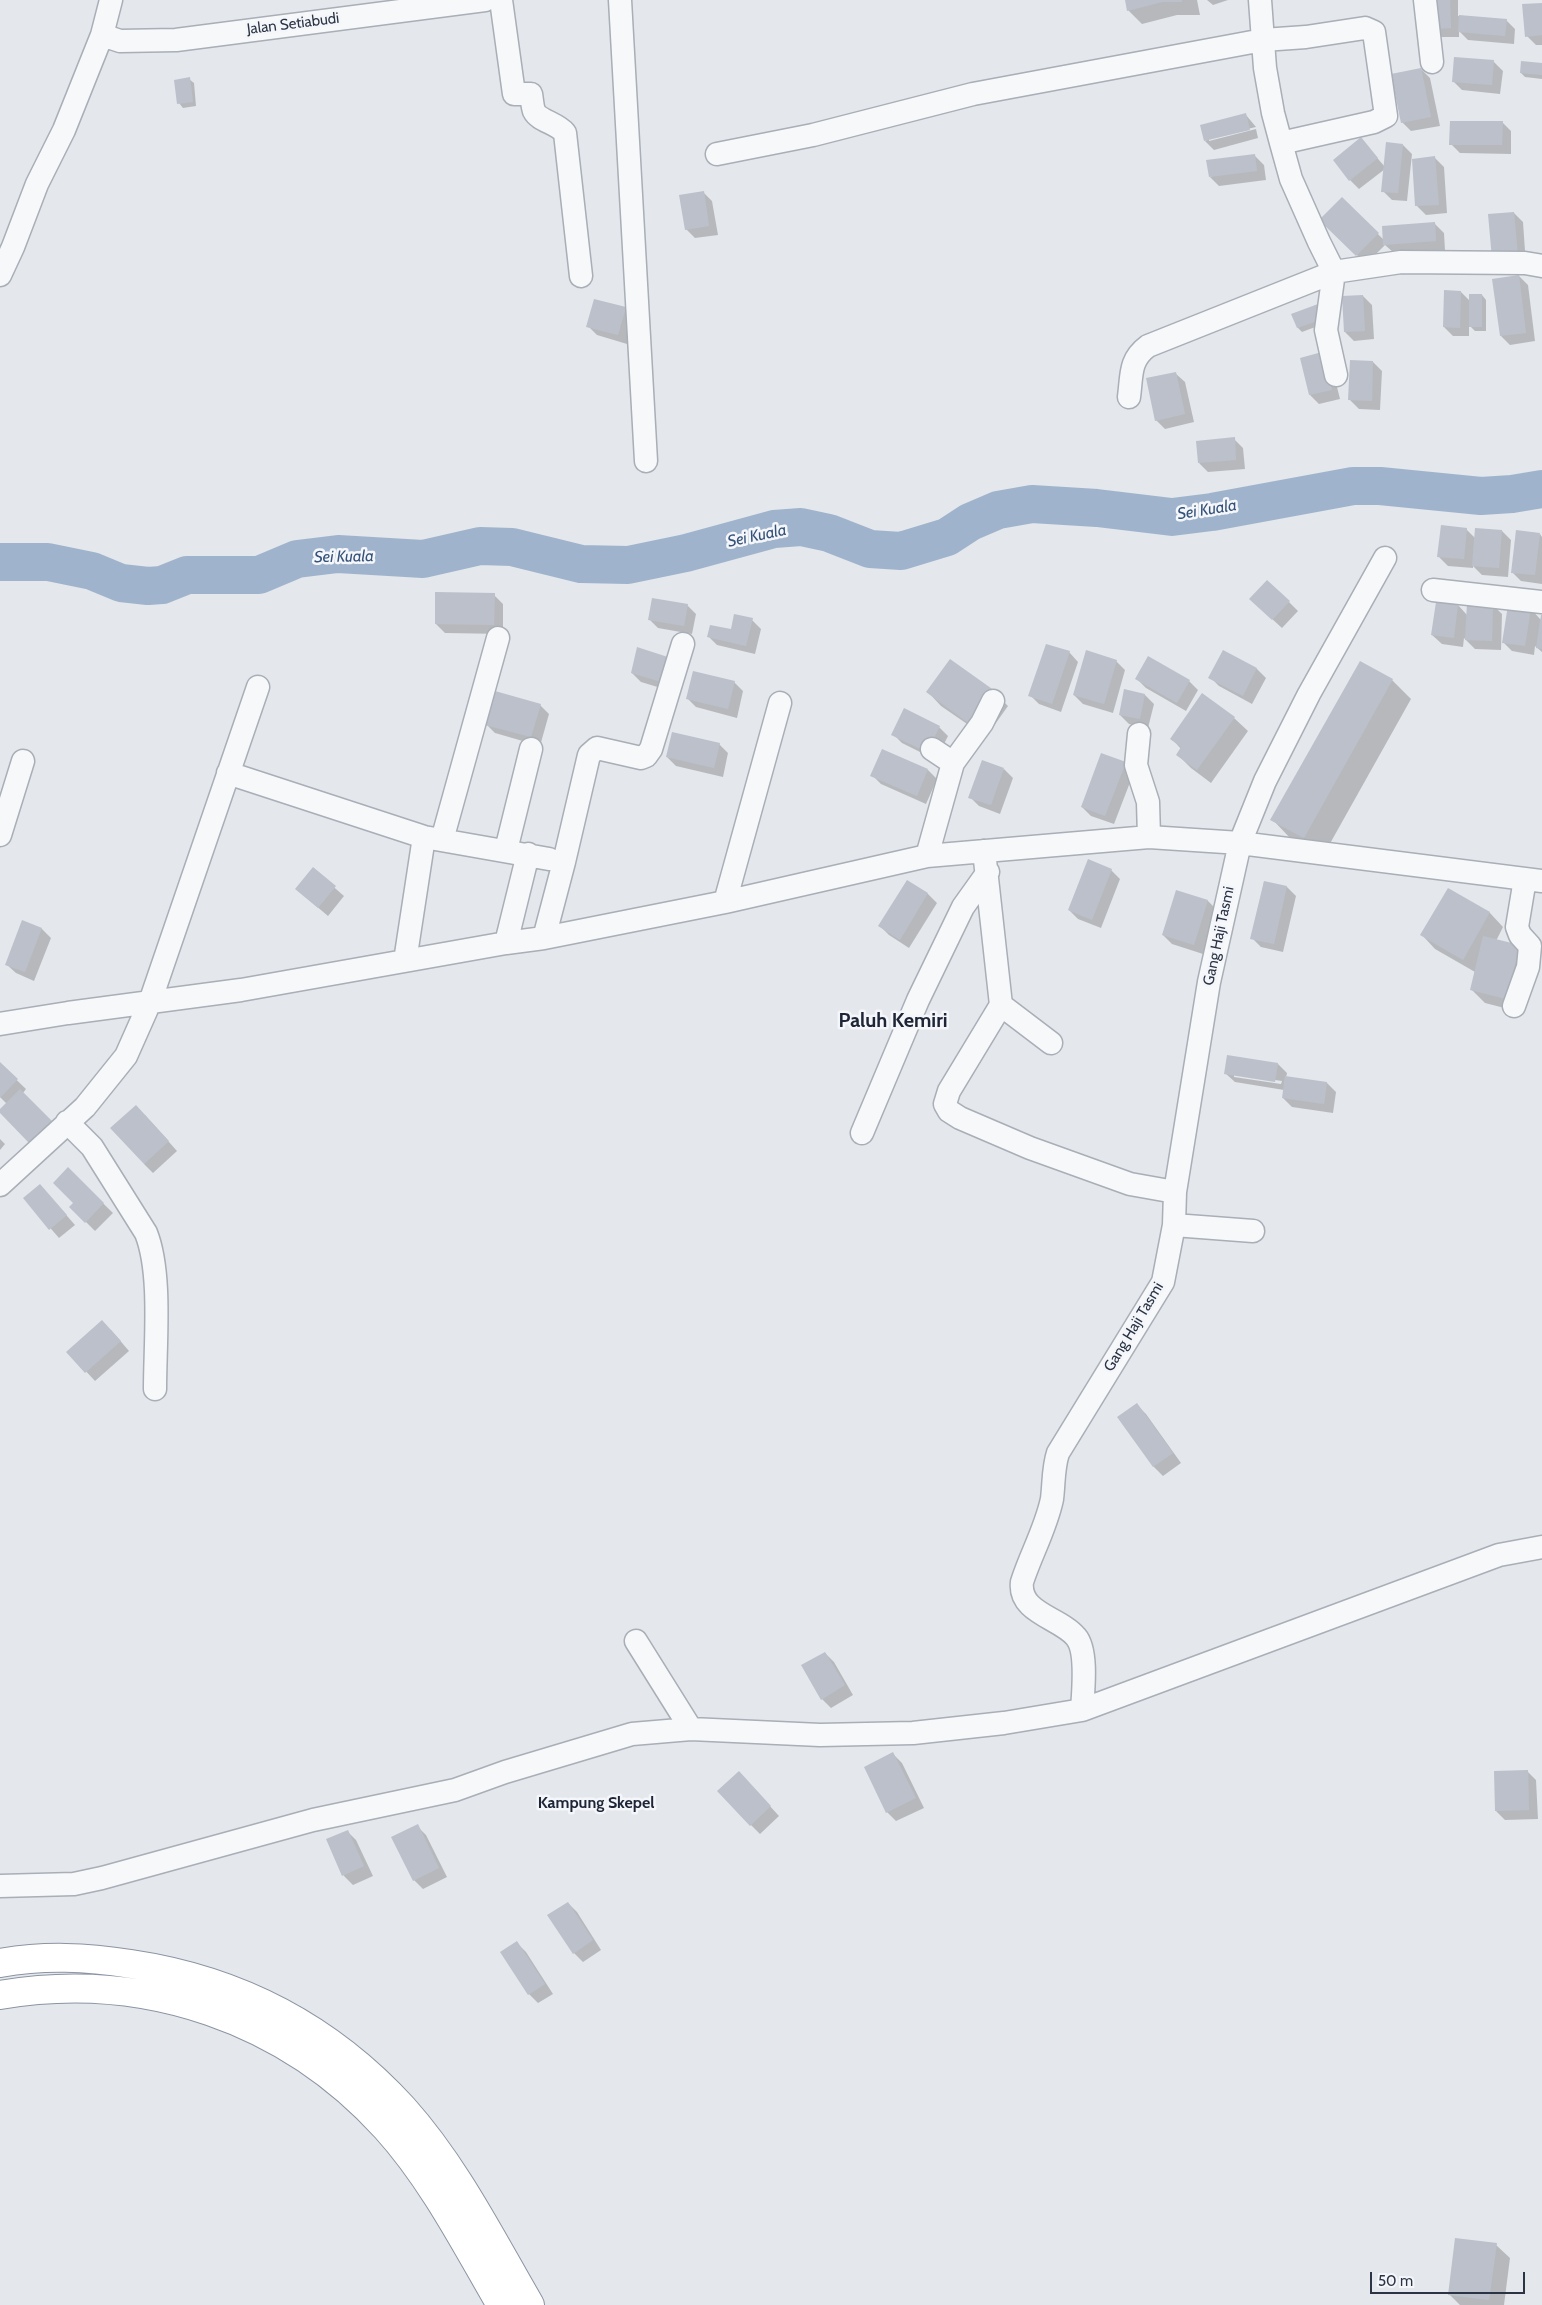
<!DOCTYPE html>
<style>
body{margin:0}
#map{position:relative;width:1542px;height:2305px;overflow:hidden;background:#e4e7ec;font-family:Cabin,sans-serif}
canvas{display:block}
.scale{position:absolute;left:1370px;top:2272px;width:155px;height:22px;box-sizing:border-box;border:2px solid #2b3445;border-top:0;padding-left:6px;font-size:15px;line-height:18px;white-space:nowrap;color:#2b3445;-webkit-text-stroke:4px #f4f6f9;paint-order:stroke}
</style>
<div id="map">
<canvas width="1542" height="2305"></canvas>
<div class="scale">50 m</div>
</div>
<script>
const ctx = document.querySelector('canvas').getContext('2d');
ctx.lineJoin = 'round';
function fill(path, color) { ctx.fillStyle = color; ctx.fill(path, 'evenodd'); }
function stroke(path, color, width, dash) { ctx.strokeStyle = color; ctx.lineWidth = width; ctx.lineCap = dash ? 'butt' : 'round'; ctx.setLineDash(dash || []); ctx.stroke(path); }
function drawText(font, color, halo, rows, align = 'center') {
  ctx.font = font + ' Cabin,sans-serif'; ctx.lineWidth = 5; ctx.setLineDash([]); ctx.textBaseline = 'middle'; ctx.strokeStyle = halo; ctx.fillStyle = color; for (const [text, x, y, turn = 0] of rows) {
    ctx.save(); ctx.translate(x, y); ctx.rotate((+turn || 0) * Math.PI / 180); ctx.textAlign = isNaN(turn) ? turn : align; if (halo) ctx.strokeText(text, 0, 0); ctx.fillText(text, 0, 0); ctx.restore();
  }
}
fill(new Path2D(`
 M 1126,0 L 1197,0 L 1200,15 L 1177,15 L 1142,24 L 1128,10 Z
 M 1207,0 L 1228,0 L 1213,5 Z
 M 1431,0 L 1458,0 L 1458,16 L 1506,20 L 1515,29 L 1514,44 L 1468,40 L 1459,31 L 1459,37 L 1440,37 Z
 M 1542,4 L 1542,45 L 1536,45 L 1527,36 Z
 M 1494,62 L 1503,71 L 1500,94 L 1462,90 L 1453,81 Z
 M 1542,65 L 1542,79 L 1525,77 L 1521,73 Z
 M 1421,69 L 1430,78 L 1440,126 L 1411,131 L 1402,122 Z
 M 189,79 L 194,83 L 196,106 L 183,108 L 179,103 Z
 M 1246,115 L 1256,127 L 1209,138 L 1209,141 L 1256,129 L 1258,138 L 1214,150 L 1205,141 Z
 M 1502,122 L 1511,131 L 1511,154 L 1460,153 L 1451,144 Z
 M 1361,139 L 1385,167 L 1403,145 L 1412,154 L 1407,201 L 1392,200 L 1383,191 L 1385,169 L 1359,189 L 1350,180 Z
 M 1255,156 L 1264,165 L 1266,180 L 1219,186 L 1210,177 Z
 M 1435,158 L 1444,167 L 1447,213 L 1426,215 L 1417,206 Z
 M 703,192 L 712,201 L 718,235 L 695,238 L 686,229 Z
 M 1342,199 L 1384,240 L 1435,224 L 1444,233 L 1445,250 L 1394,253 L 1385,245 L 1366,264 L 1321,220 Z
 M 1514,213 L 1523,222 L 1526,265 L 1502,267 Z
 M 1519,276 L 1528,285 L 1535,341 L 1510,345 L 1501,336 Z
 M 1461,292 L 1471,302 L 1482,295 L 1486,300 L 1486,331 L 1475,331 L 1469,325 L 1469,336 L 1453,336 L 1444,327 Z
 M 1363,296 L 1372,305 L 1374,339 L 1354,341 L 1345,332 Z
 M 625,309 L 634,318 L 627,344 L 597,335 L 588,326 Z
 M 1293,314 L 1326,323 L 1302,332 L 1298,328 Z
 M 1373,362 L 1382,371 L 1380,410 L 1359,409 L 1350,400 Z
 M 1331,363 L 1340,399 L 1319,404 L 1310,395 Z
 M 1175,373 L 1185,382 L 1194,422 L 1165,429 L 1156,420 Z
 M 1234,439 L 1243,448 L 1245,469 L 1208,472 L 1199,463 Z
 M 1466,529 L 1475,538 L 1502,531 L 1511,540 L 1508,577 L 1482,575 L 1473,566 L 1473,568 L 1448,566 L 1439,557 Z
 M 1540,534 L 1542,537 L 1542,584 L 1521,581 L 1512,572 Z
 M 494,595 L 503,604 L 503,634 L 445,633 L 436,624 Z
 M 1289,602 L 1298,611 L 1282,628 L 1260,608 Z
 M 687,605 L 696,614 L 692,634 L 658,628 L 649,619 Z
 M 1458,605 L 1467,615 L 1493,605 L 1502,614 L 1501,650 L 1475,649 L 1464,638 L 1463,647 L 1442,644 L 1432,635 Z
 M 1531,609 L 1541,620 L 1542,616 L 1542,652 L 1535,646 L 1534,655 L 1512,651 L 1503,642 Z
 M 752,620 L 761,629 L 755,654 L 717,645 L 708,636 L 732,631 Z
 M 638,649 L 674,692 L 641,682 L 632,673 Z
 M 1223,651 L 1257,669 L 1266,678 L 1252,704 L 1219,686 L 1210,677 Z
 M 1069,652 L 1078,662 L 1061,712 L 1039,704 L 1030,695 Z
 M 1149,658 L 1189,681 L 1198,690 L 1186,711 L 1146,688 L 1137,679 Z
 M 1116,661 L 1125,670 L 1113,713 L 1083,704 L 1074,695 Z
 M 1392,680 L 1411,699 L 1323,856 L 1290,838 L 1272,819 Z
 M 734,682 L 743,691 L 737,718 L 696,707 L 687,698 Z
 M 1125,691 L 1145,695 L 1154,704 L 1148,728 L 1129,724 L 1120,715 Z
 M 928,692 L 994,692 L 1008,706 L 986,737 L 941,706 Z
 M 540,705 L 549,714 L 540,746 L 495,733 L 486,724 Z
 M 1234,718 L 1248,731 L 1211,783 L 1191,768 L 1177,754 L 1181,749 L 1172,739 Z
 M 939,727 L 948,736 L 936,760 L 902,743 L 893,734 Z
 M 719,744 L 728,753 L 723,777 L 676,766 L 667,757 Z
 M 1125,763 L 1134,772 L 1114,824 L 1091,816 L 1082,807 Z
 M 1004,769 L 1013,778 L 1000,814 L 979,806 L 970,797 Z
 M 928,770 L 937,779 L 926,804 L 881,784 L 872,775 Z
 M 313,869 L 344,896 L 328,916 L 296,889 Z
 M 1111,870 L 1120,879 L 1101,928 L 1078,919 L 1069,910 Z
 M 907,881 L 928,894 L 937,903 L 909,948 L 889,935 L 880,926 Z
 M 1264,882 L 1287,887 L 1296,896 L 1283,952 L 1261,947 L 1252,938 Z
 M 1449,889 L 1490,913 L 1503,927 L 1496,941 L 1519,946 L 1520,1012 L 1485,1003 L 1471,989 L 1475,972 L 1435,949 L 1422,935 Z
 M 1177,892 L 1208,901 L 1217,910 L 1203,954 L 1172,944 L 1163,935 Z
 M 23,922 L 42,929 L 51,938 L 34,981 L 16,973 L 6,964 Z
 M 0,1064 L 26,1089 L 23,1093 L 60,1131 L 39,1151 L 0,1111 L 7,1104 L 0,1097 Z
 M 1278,1064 L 1287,1073 L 1286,1078 L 1327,1083 L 1336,1092 L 1333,1113 L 1292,1107 L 1283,1098 L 1284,1090 L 1235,1082 L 1225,1073 ZM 1234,1074 L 1282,1081 L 1281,1084 L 1234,1077 Z
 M 145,1115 L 177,1151 L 153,1173 L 144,1164 Z
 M 0,1139 L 5,1144 L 0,1150 Z
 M 68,1169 L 113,1213 L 95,1231 L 71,1207 L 75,1203 Z
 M 40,1185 L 75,1225 L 59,1238 L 25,1199 Z
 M 111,1330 L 129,1351 L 95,1381 L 68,1352 Z
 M 1137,1405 L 1146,1414 L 1181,1463 L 1163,1476 L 1154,1467 L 1119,1417 Z
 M 825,1653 L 834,1662 L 853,1695 L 831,1708 L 822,1699 Z
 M 893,1754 L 902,1763 L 924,1808 L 896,1821 L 887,1812 Z
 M 1527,1771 L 1536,1780 L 1538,1819 L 1505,1820 L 1496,1811 Z
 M 748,1782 L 779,1816 L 760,1834 L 751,1825 Z
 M 417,1826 L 426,1835 L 447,1877 L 423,1889 L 414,1880 Z
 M 347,1831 L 356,1840 L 373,1876 L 353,1885 L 344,1876 L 328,1840 Z
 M 568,1903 L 577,1912 L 601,1950 L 583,1962 L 574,1953 Z
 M 517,1943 L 526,1952 L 553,1994 L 538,2003 L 529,1994 Z
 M 1496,2245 L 1510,2258 L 1504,2305 L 1460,2305 L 1449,2294 Z`), '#0003');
stroke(new Path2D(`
 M 0,562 L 48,562 L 92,571 L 121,583 L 148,586 L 162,585 L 187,575 L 259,575 L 297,559 L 338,554 L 423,559 L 480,546 L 512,547 L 581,564 L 628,565 L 686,553 L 774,529 L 801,527 L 829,533 L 870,549 L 901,551 L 947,537 L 970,522 L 998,510 L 1032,504 L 1097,508 L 1172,517 L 1212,512 L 1353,486 L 1380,486 L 1481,496 L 1512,494 L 1542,489`), '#9fb4cc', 38);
fill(new Path2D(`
 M 1125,0 L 1182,0 L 1182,2 L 1162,2 L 1127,11 Z
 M 1429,0 L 1450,0 L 1451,28 L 1430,29 Z
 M 1542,3 L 1542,35 L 1525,37 L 1522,4 Z
 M 1459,15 L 1507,19 L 1505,36 L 1458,32 Z
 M 1454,57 L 1494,60 L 1492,85 L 1452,82 Z
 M 1521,61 L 1542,63 L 1542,75 L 1520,73 Z
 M 1421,68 L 1431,117 L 1401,123 L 1391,74 Z
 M 190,77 L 193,102 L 177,104 L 174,80 Z
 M 1246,113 L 1250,130 L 1204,141 L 1200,125 Z
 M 1450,121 L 1503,121 L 1502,145 L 1449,145 Z
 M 1361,137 L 1378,158 L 1349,181 L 1333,160 Z
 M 1386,142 L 1403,144 L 1398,193 L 1381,192 Z
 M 1255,154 L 1257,171 L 1209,177 L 1206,160 Z
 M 1435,156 L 1439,205 L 1415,206 L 1412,159 Z
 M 704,191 L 709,226 L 685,230 L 679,195 Z
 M 1342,197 L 1379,233 L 1356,256 L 1319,220 Z
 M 1514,212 L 1518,256 L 1492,259 L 1488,214 Z
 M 1435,222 L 1436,241 L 1383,245 L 1382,226 Z
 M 1519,275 L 1526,333 L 1500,336 L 1492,279 Z
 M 1444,290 L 1461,291 L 1460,328 L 1443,327 Z
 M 1469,294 L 1482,294 L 1482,327 L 1469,327 Z
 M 1363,295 L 1365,331 L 1344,332 L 1342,296 Z
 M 594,299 L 626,307 L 618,335 L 586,327 Z
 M 1318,304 L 1323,319 L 1297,328 L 1291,314 Z
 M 1322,352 L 1332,390 L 1309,395 L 1300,358 Z
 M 1350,360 L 1373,361 L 1372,401 L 1348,400 Z
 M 1176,372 L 1185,414 L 1155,421 L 1146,378 Z
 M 1235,437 L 1236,460 L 1198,463 L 1196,441 Z
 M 1441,525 L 1467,528 L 1464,559 L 1437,557 Z
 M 1475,528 L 1502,530 L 1499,568 L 1472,566 Z
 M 1516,530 L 1540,533 L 1535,575 L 1511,573 Z
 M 1267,580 L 1290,601 L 1272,620 L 1249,599 Z
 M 435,592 L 495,593 L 494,625 L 435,624 Z
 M 652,598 L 688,604 L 684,626 L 648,620 Z
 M 1436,602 L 1458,604 L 1454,638 L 1431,635 Z
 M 1467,603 L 1493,604 L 1492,641 L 1465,640 Z
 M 1508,605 L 1531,608 L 1525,646 L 1502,643 Z
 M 734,614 L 753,618 L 746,646 L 707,637 L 710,625 L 731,629 Z
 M 1541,615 L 1542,615 L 1542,649 L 1536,648 Z
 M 1046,644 L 1070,651 L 1052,704 L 1028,696 Z
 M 637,647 L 677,660 L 665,683 L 631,673 Z
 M 1086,650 L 1117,660 L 1104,704 L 1073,695 Z
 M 1223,650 L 1257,668 L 1243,696 L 1208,678 Z
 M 1148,656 L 1190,680 L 1177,703 L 1135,679 Z
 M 950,659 L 995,691 L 971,725 L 926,692 Z
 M 1360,661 L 1393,679 L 1304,838 L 1270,820 Z
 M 693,671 L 735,681 L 728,709 L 686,699 Z
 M 1124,689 L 1145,694 L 1140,719 L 1119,715 Z
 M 495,691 L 541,704 L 531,737 L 485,725 Z
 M 1202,693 L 1235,717 L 1197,770 L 1176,755 L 1181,747 L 1170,739 Z
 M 904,708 L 940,726 L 927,752 L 891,735 Z
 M 672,732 L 720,743 L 714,768 L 666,757 Z
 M 882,749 L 928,769 L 917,796 L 870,776 Z
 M 1101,753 L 1126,762 L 1105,816 L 1081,807 Z
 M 982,760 L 1004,768 L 991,805 L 968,798 Z
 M 1088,859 L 1112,869 L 1092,920 L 1068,910 Z
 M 313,867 L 336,886 L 318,908 L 295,889 Z
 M 907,880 L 928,893 L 900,940 L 878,926 Z
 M 1264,881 L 1287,886 L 1274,944 L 1250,939 Z
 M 1448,888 L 1490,912 L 1463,960 L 1420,935 Z
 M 1176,890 L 1208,900 L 1194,945 L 1162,935 Z
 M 22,920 L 42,928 L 25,972 L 5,965 Z
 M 1483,936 L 1520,945 L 1506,999 L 1470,990 Z
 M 1227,1055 L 1278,1063 L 1275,1082 L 1224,1074 Z
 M 0,1062 L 18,1079 L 0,1098 Z
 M 1285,1076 L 1327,1082 L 1324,1104 L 1282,1098 Z
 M 20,1089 L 52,1121 L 29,1143 L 0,1113 L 0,1109 Z
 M 136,1105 L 169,1141 L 144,1164 L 110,1128 Z
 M 68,1167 L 104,1203 L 85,1223 L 69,1207 L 73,1203 L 53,1183 Z
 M 40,1184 L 67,1215 L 49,1230 L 23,1198 Z
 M 102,1320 L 121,1341 L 85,1373 L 66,1352 Z
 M 1137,1403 L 1173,1453 L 1153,1467 L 1117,1417 Z
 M 825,1652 L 845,1685 L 821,1700 L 801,1665 Z
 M 893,1752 L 916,1798 L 886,1813 L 864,1767 Z
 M 1528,1770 L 1529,1810 L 1495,1811 L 1494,1771 Z
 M 739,1771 L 771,1806 L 750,1826 L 717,1791 Z
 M 418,1824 L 439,1868 L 413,1881 L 391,1837 Z
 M 348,1830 L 364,1866 L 342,1876 L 326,1839 Z
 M 568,1902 L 593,1940 L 573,1954 L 547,1915 Z
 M 517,1941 L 545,1984 L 528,1995 L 500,1952 Z
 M 1455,2238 L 1497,2243 L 1489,2300 L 1448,2295 Z`), '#bbc0ca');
const minor = new Path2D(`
 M 501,0 L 514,94 L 531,94 C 532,99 532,105 534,111 C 539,121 557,123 565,133 L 581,276
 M 620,0 L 646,461
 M 1260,0 L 1265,68 L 1273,113 L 1281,143 L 1291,179 L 1319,242 L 1334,272 L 1326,330 L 1336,375
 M 1425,0 L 1432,62
 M 102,35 L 120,41 L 176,40 L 485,0
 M 717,154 L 813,135 L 973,94 L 1263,40 L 1306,37 L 1365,28 L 1374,32 L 1386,116 L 1374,122 L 1281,143
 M 0,275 L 13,247 L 37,184 L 64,130 L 102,35 L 111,0
 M 1129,397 C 1132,375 1129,360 1148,346 L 1334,272 L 1401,262 L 1525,263 L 1542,266
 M 1433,590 L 1542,602
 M 1139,734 L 1136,765 L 1148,802 L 1149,837
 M 932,749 L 953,763
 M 228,773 L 424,837 L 549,859
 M 0,835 L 23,761
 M 442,840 L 498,638
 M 506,850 L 531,749
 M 984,851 L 1001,1005 L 949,1091 L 945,1104 L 949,1111 L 960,1118 L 1030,1148 L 1130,1184 L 1175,1192
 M 927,856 L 953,763 L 982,723 L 993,701
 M 725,902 L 780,703
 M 544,938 L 564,862 L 589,755 L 597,748 L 641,758 L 646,756 L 651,749 L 683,644
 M 506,943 L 528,854
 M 405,961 L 424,837
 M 1001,1005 L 1051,1043
 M 1514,1006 L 1528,967 L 1530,946 L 1520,935 L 1517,927 L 1525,879
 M 0,1024 L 68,1013 L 241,990 L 506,943 L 544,938 L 725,902 L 927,856 L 1149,837 L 1240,843 L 1542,881
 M 67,1122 L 92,1147 L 146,1233 C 162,1273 155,1343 155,1389
 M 862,1133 L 918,1000 L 963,907 L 988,872
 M 0,1185 L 85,1107 L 126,1056 L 150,1002 L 258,687
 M 1174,1225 L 1253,1231
 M 636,1641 L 691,1729
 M 1082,1710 C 1083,1692 1088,1651 1076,1637 C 1061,1618 1018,1613 1022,1582 C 1031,1554 1046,1528 1052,1499 C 1054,1483 1053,1468 1058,1453 L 1163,1282 L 1174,1225 L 1175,1192 L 1209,982 L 1240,843 L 1265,781 L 1309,694 L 1385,558
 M 0,1886 L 74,1884 L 102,1878 L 313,1820 L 455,1790 L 505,1772 L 632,1734 L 691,1729 L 820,1735 L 913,1733 L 1004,1723 L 1082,1710 L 1499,1555 L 1542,1547`);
const highway = new Path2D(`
 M 0,1963 C 45,1955 86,1957 131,1964 C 239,1980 329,2027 403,2108 C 455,2166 491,2238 530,2305
 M 0,1995 C 144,1970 287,2019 386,2128 C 433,2180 466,2245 501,2305`);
stroke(minor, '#a9aeb7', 25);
stroke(highway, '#8b94a3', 30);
stroke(minor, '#f7f8fa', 22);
stroke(highway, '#fff', 28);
drawText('15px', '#2b3445', '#f4f6f9', [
 ["Jalan Setiabudi",293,24,-7],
 ["Gang Haji Tasmi",1219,936,-78],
 ["Gang Haji Tasmi",1134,1327,-59]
]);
drawText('italic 16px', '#34527a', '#f4f6f9', [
 ["Sei Kuala",1207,510,-9],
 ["Sei Kuala",757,536,-12],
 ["Sei Kuala",344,557,-1]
]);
drawText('bold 16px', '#1d2536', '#f4f6f9', [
 ["Kampung Skepel",596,1803]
]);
drawText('bold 20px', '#1d2536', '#f4f6f9', [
 ["Paluh Kemiri",893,1021]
]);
</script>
